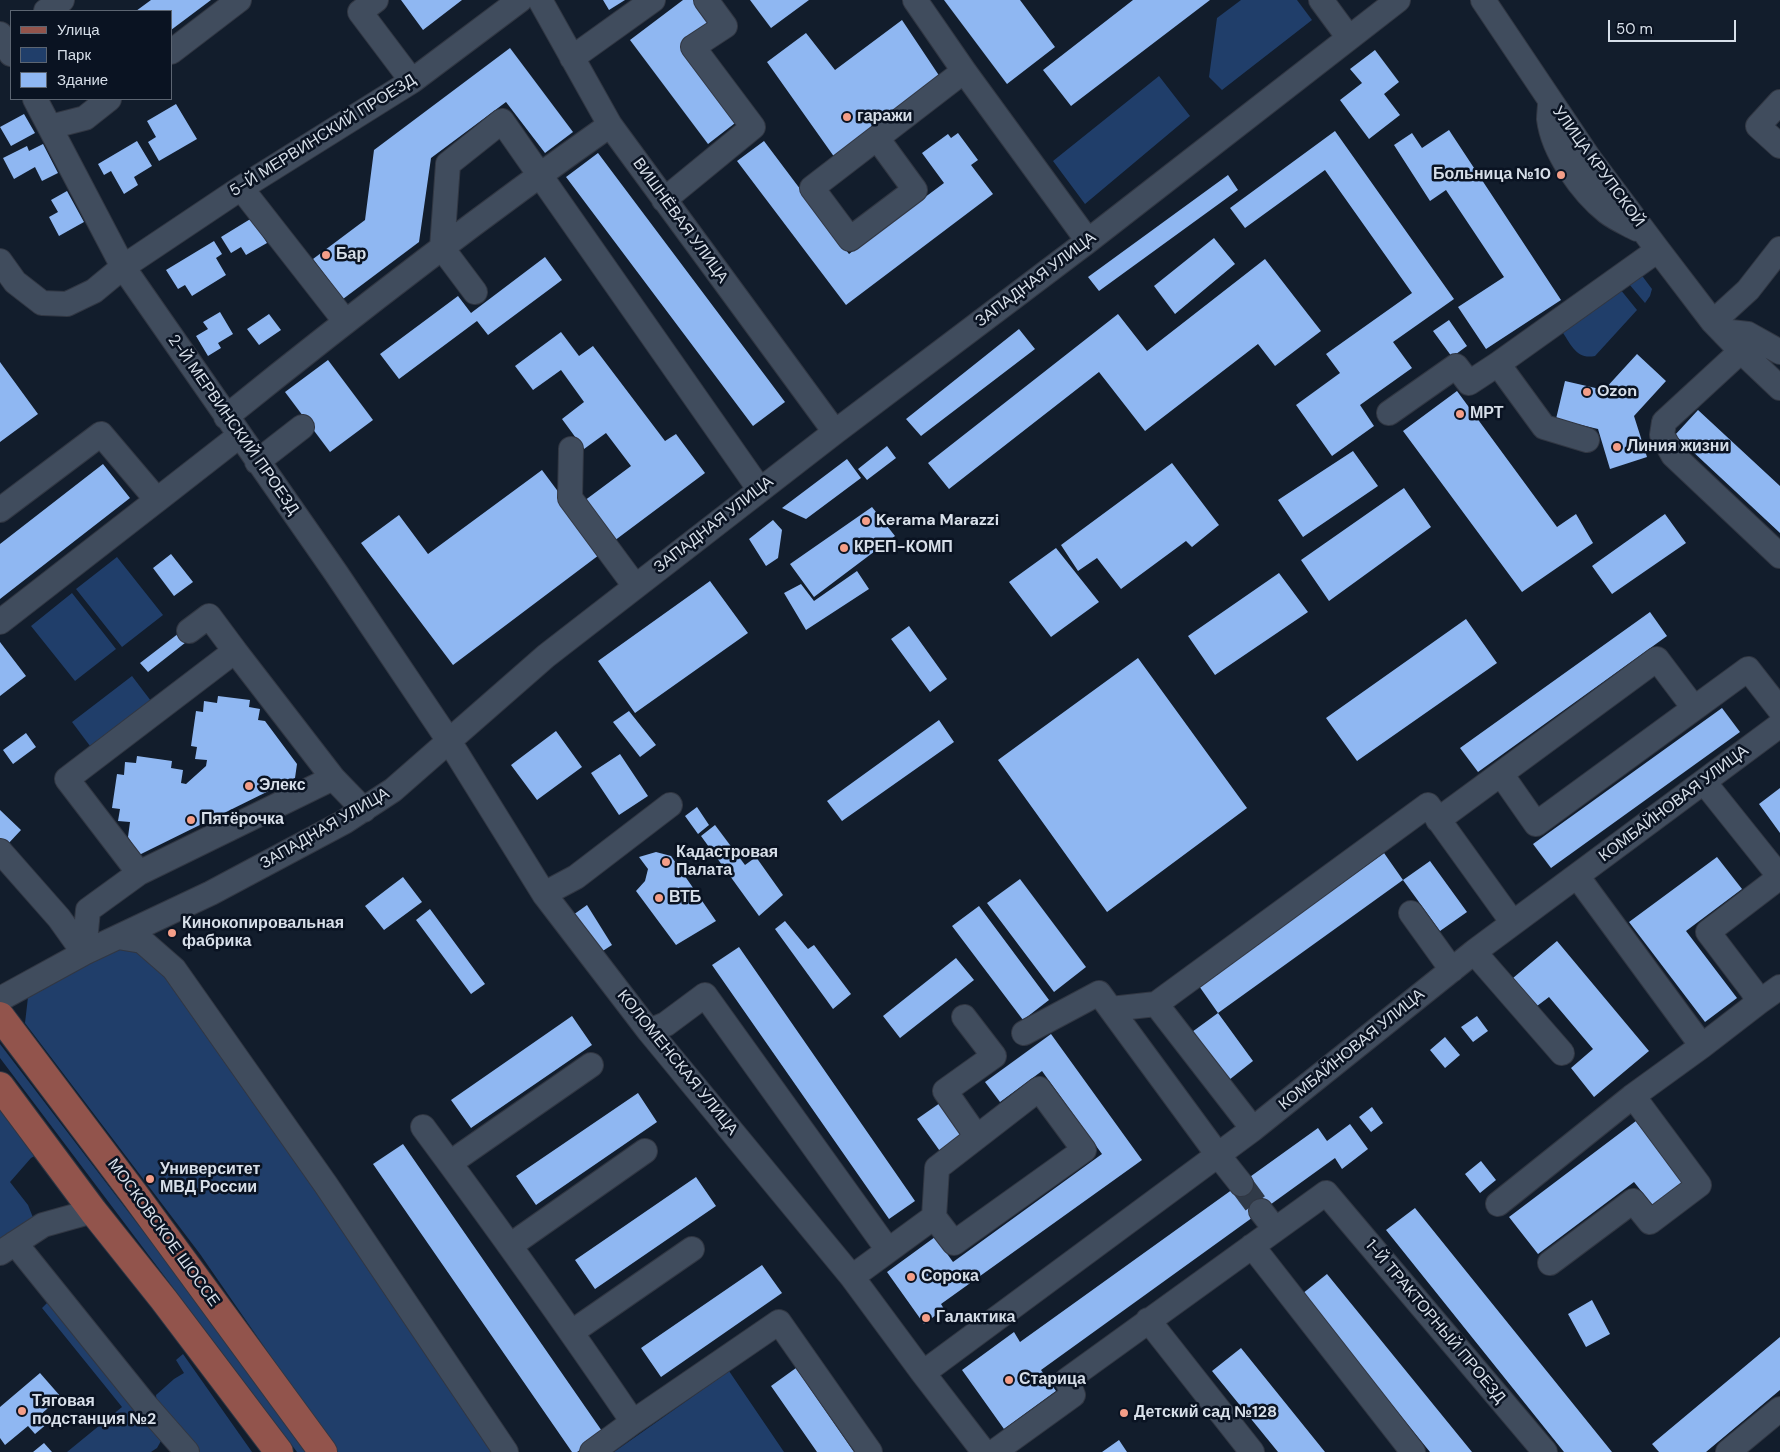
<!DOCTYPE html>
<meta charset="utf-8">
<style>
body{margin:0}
#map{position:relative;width:1780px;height:1452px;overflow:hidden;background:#121d2c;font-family:"DM Sans",sans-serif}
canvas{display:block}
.legend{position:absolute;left:10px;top:10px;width:162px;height:90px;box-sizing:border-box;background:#0a1322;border:1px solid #5c6572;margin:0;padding:6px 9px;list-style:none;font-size:15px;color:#d7dfe9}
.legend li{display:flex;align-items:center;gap:10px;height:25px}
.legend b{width:25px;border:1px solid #5c6572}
.scale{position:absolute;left:1608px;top:20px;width:128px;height:22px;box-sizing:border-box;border:2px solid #d7dfe9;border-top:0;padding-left:6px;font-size:15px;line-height:18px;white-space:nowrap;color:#d7dfe9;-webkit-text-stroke:4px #0a1322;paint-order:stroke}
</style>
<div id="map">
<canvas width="1780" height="1452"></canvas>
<ul class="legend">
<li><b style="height:6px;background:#92544c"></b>Улица</li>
<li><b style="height:14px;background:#203e6a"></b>Парк</li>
<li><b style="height:14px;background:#8fb7f2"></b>Здание</li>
</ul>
<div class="scale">50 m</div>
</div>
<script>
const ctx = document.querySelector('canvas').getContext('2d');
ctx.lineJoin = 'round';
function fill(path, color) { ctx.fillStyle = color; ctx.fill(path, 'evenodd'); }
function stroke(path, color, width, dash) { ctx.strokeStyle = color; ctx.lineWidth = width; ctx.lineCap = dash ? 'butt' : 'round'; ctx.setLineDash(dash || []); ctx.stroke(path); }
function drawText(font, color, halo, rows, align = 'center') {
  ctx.font = font + ' "DM Sans",sans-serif'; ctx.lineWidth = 5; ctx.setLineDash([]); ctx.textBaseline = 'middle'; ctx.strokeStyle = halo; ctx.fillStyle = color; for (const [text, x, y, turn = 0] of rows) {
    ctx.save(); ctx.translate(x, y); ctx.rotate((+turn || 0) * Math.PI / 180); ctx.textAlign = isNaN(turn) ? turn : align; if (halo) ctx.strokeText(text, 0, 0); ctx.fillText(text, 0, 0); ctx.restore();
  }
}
fill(new Path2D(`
 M 1241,0 L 1297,0 L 1312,20 L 1222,90 L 1209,77 L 1217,18 Z
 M 1159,76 L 1190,116 L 1085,204 L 1053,161 Z
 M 1638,277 L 1643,277 L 1652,289 L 1650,296 L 1645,303 L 1629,284 Z
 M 1620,289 L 1637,310 L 1595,356 C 1576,360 1571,344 1561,330 Z
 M 117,557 L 163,615 L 122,647 L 76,589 Z
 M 72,593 L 116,649 L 75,681 L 31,626 Z
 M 132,676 L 151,701 L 90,746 L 72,722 Z
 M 135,946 L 169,974 L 495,1452 L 337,1452 L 200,1254 L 25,1023 L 28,997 L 114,947 Z
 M 0,1044 L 208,1316 L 308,1452 L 297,1452 L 0,1058 Z
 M 0,1086 L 46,1149 L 31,1158 L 10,1182 L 28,1205 L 34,1220 L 0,1253 Z
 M 48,1302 L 161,1441 L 157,1448 L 151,1452 L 67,1452 L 122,1407 L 42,1308 Z
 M 183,1354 L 252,1452 L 199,1452 L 157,1405 L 156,1395 L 174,1379 L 184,1373 L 176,1360 Z
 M 729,1371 L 784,1452 L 614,1452 Z`), '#203e6a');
fill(new Path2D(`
 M 151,0 L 211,0 L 171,30 L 171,11 L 136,11 Z
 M 401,0 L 462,0 L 423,30 Z
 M 603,0 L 625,0 L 609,10 Z
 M 683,0 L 696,0 L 713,23 L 683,45 L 739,120 L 708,144 L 630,40 Z
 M 750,0 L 809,0 L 771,28 Z
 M 944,0 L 1020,0 L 1055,47 L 1007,84 Z
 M 1133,0 L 1210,0 L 1071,106 L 1043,70 Z
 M 902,20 L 940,77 L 835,158 L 767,62 L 806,33 L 835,70 Z
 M 510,48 L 573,132 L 545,153 L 506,102 L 431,158 L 419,242 L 343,299 L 313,259 L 365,220 L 374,150 Z
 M 1375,50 L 1399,82 L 1384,94 L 1400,115 L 1369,139 L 1340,100 L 1362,83 L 1350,69 Z
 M 176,104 L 197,139 L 159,161 L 148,142 L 156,137 L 147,121 Z
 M 24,114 L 35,133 L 11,146 L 0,127 Z
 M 1449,130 L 1561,300 L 1486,349 L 1458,307 L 1504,277 L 1446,190 L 1430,201 L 1394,145 L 1412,133 L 1422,148 Z
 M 1335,131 L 1454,299 L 1393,342 L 1412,368 L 1360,405 L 1374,426 L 1332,456 L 1296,405 L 1340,373 L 1326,354 L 1412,293 L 1325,170 L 1245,228 L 1230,208 Z
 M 958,133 L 978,160 L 971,165 L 993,194 L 846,305 L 737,161 L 764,141 L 849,254 L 944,183 L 922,153 L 948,134 L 951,138 Z
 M 137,141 L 152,166 L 134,177 L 138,185 L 124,194 L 111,171 L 104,175 L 98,164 Z
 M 43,144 L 58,173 L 42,181 L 35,167 L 14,179 L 3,158 L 27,146 L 29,151 Z
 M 598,153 L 785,402 L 753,426 L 566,177 Z
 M 1228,175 L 1238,190 L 1099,291 L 1088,277 Z
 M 67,191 L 84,222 L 59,236 L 49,217 L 58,212 L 51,200 Z
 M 252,218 L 267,243 L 246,255 L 241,247 L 231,253 L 221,237 Z
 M 1214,238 L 1235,264 L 1175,314 L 1154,286 Z
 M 214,241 L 222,254 L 216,258 L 226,275 L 192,296 L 185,285 L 178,289 L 166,270 Z
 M 545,257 L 562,280 L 488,335 L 477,321 L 399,379 L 380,354 L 458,296 L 471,313 Z
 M 1265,259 L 1321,331 L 1275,366 L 1258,344 L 1145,431 L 1099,372 L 949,489 L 928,463 L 1118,314 L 1147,351 Z
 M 220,312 L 233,334 L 218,343 L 221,348 L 208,356 L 196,336 L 208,329 L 203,322 Z
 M 269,314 L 281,330 L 259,345 L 247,329 Z
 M 1449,320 L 1467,346 L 1452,357 L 1433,331 Z
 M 1019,329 L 1035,349 L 921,436 L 906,419 Z
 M 561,332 L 579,356 L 593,346 L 665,441 L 676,434 L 705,473 L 614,541 L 584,501 L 631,466 L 606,433 L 584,449 L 562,419 L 584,402 L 561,370 L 533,390 L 515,366 Z
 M 1637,354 L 1666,381 L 1634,416 L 1647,457 L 1610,469 L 1598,429 L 1556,419 L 1565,381 L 1604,390 Z
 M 328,360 L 373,420 L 330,452 L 285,392 Z
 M 0,362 L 38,414 L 0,442 Z
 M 1457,391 L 1557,527 L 1576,514 L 1593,543 L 1522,592 L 1403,431 Z
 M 1698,410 L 1780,486 L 1780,533 L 1675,435 Z
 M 887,446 L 896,458 L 867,480 L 858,469 Z
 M 1353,451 L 1378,486 L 1303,537 L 1278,500 Z
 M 847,459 L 861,478 L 806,519 L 782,508 Z
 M 1172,463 L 1219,525 L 1192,547 L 1186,541 L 1121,589 L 1097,558 L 1078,571 L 1061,545 Z
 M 103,464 L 130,498 L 0,599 L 0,544 Z
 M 542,470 L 603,552 L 453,665 L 361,543 L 399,515 L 428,554 Z
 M 1404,488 L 1431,527 L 1329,601 L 1301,560 Z
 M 872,507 L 895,536 L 814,597 L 790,564 Z
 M 1665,514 L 1686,543 L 1612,594 L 1592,566 Z
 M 773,520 L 782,530 L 778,558 L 766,566 L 749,539 Z
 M 1056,548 L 1099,602 L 1051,637 L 1009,582 Z
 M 171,554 L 193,582 L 174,596 L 153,568 Z
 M 857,571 L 869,589 L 806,630 L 784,593 L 801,584 L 814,601 Z
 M 1279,573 L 1308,612 L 1215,675 L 1188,636 Z
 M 710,581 L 748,633 L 635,713 L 598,661 Z
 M 1650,612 L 1667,636 L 1478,772 L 1460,748 Z
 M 1466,619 L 1497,663 L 1357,761 L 1326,718 Z
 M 909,626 L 947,679 L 930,692 L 891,639 Z
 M 183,630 L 190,639 L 148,672 L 140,663 Z
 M 0,642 L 26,676 L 0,696 Z
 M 1138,658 L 1247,808 L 1107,912 L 998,760 Z
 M 218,696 L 250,700 L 249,707 L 260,709 L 258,720 L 265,721 L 297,764 L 295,778 L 139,855 L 128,837 L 130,822 L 118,821 L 120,809 L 112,808 L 117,774 L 124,775 L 125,762 L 136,763 L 137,756 L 172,761 L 171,768 L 183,770 L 181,783 L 186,784 L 206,766 L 207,760 L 195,759 L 197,747 L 191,746 L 196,711 L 203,712 L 204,701 L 217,703 Z
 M 1722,708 L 1740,732 L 1551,868 L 1533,844 Z
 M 629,711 L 656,745 L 640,757 L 613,722 Z
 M 939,720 L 954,742 L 842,821 L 827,801 Z
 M 556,731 L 582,767 L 537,800 L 511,765 Z
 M 26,733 L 36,747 L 13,764 L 3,750 Z
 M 620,754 L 648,796 L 619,815 L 591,773 Z
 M 1780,788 L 1780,833 L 1759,804 Z
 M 697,807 L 709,825 L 698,834 L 685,816 Z
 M 0,810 L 21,830 L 7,845 L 0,838 Z
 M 715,825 L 745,865 L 756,857 L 783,895 L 759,916 L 701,836 Z
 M 656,852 L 671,856 L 716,921 L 676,945 L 636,891 L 645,881 L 648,869 L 639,857 Z
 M 1384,853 L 1403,880 L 1218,1013 L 1199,986 Z
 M 1717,857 L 1742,889 L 1686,931 L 1737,998 L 1705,1022 L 1629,922 Z
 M 1430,861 L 1467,912 L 1440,931 L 1403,880 Z
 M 403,877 L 422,902 L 384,930 L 365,906 Z
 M 1020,879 L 1086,967 L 1054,992 L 987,903 Z
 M 587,905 L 612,945 L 598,954 L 573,915 Z
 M 979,906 L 1049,1000 L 1023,1020 L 952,926 Z
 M 430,909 L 485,984 L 471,994 L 416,920 Z
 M 785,921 L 808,949 L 814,945 L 851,994 L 833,1009 L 775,929 Z
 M 1557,941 L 1649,1051 L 1594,1097 L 1571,1068 L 1593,1049 L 1549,997 L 1537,1006 L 1513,978 Z
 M 739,947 L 915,1201 L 889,1219 L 712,965 Z
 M 956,958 L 974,980 L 900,1038 L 883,1016 Z
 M 1218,1013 L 1253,1061 L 1229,1080 L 1192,1032 Z
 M 572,1016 L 592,1045 L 471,1128 L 451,1100 Z
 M 1477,1016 L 1488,1031 L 1473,1042 L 1461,1027 Z
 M 1051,1034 L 1142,1160 L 941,1304 L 944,1309 L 924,1324 L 887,1272 L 935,1237 L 953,1262 L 1102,1154 L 1042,1071 L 1000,1102 L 985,1082 Z
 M 1445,1037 L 1460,1055 L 1445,1068 L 1430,1050 Z
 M 638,1093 L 657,1122 L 536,1205 L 516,1176 Z
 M 940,1103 L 964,1138 L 942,1154 L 917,1119 Z
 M 1372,1107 L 1383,1123 L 1371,1132 L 1359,1117 Z
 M 1636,1121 L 1684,1184 L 1654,1207 L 1634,1182 L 1538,1254 L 1509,1217 Z
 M 1350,1124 L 1368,1149 L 1342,1169 L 1335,1158 L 1041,1370 L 1056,1391 L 1004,1429 L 962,1370 L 1014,1332 L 1020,1342 L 1318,1128 L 1327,1141 Z
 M 403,1144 L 604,1434 L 577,1452 L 572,1452 L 373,1164 Z
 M 1481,1161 L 1496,1180 L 1480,1193 L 1465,1174 Z
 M 696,1177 L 716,1206 L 595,1289 L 575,1260 Z
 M 1415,1208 L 1612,1452 L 1564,1452 L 1386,1230 Z
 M 762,1265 L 782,1293 L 661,1377 L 641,1348 Z
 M 1327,1274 L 1472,1452 L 1430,1452 L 1302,1294 Z
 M 1592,1300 L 1610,1334 L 1586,1347 L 1568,1314 Z
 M 1780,1337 L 1780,1390 L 1706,1452 L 1659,1452 L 1652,1444 Z
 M 1241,1348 L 1325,1452 L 1278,1452 L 1212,1371 Z
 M 796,1368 L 854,1452 L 817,1452 L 771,1386 Z
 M 40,1373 L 61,1397 L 40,1415 L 48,1423 L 35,1434 L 28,1426 L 5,1445 L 0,1438 L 0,1407 Z
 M 1119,1440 L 1127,1452 L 1102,1452 Z
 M 44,1443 L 52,1452 L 33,1452 Z`), '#8fb7f2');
stroke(new Path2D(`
 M 1241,1184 L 1261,1211`), '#303a48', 24, [24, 12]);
const minor = new Path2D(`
 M 376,0 L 360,12 L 412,81
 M 540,0 L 610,125 L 835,432
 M 915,0 L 964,71
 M 1321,0 L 1349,38
 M 1483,0 L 1589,158 L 1658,250 L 1713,322 L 1741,351 L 1780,388
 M 46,11 L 62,0
 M 0,34 L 11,54
 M 171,52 L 239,0
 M 572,58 L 653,0
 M 35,99 L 123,267 L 336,573 L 449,741 L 544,894 L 649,1031 L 852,1277 L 923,1373 L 984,1452
 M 1780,102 L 1758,126 L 1780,146
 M 1550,104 C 1550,108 1549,114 1549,119 C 1553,152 1582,192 1607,212 C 1616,219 1628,224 1637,229
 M 50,127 L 85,118 L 109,99
 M 877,138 L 915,190 L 850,239 L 812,188 L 964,71 L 1088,241
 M 241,188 L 345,321
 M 664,200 L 753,127 L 693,47 L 725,26 L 706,0
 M 0,261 L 15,282 L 42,303 L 67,304 L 94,291 L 123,267 L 241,188 L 412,81 L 520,0
 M 475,292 L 442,248 L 448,164 L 502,121 L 760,490
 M 1713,322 L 1748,290 L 1780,249
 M 1722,331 L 1748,334 L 1780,352
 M 1741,351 L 1664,422 L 1662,435 L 1673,455 L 1780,556
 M 1498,364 L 1544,427 L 1587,440
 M 1389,413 L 1456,366 L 1469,383 L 1498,364 L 1658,250
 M 226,417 C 351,316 478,218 610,125
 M 571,449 L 570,498 L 635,586
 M 257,462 L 302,427
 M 0,510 L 101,434 L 157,500 L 239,436
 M 0,622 L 157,500
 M 189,631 L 209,616 L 235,651
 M 1501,774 L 1536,824 L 1748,669 L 1780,710
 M 333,778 L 364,810
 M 1438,820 L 1657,659 L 1694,708
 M 0,851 L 59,918 L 84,953
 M 1577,876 L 1702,1046 L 1759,1002 L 1752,990 L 1708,932 L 1780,877 L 1704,782
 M 544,894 L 576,877 L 670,805
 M 1411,913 L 1452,970
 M 118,937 L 142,941 L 174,969 L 326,1185 L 506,1452
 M 1474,952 L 1562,1053
 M 84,953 L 88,910 L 139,873 L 67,779 L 235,651 L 333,778 L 139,873
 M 0,999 L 84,953 L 211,893 L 344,822 L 393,790 L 546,656 L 835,432 L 1088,241 L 1398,0
 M 1759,1002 L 1780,987
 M 1111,1009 L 1156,1004
 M 964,1017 L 994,1056 L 945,1091 L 977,1137
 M 649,1031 L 666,1024 L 705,995 L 888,1250
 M 1024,1033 L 1099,993 L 1218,1155 L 1241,1184
 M 1039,1089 L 1084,1150 L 954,1243 L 934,1217 L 937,1168 Z
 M 423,1127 C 495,1224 565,1322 633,1422 L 592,1452
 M 1253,1129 L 1156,1004 L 1428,805 L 1513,923
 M 450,1163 L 591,1065
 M 1498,1204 L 1633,1096 L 1702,1046
 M 1261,1211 L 1275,1229
 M 15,1243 L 143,1402 L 187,1452
 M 511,1245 L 645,1151
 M 1252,1246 L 1413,1452
 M 0,1253 L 43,1225 L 93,1211
 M 1550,1263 L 1633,1201 L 1650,1222 L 1699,1185 L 1633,1096
 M 852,1277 L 934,1217
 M 1148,1320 L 1252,1452
 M 572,1332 L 692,1249
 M 923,1373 L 1253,1129 L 1474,952 L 1780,725
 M 633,1422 L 779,1322 L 870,1452
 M 994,1452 L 1073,1395 L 1067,1380 L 1326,1193 L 1545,1452
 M 1728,1452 L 1780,1409`);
const major = new Path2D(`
 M 0,1016 L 134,1194 L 323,1452
 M 0,1086 L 93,1211 L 164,1300 L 279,1452`);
stroke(minor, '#313743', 26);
stroke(major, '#313743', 30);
stroke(minor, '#404c5d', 24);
stroke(major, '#92544c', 28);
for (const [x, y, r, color] of [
 [847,117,5,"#f49e88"],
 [1561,175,5,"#f49e88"],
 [326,255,5,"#f49e88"],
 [1587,392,5,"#f49e88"],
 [1460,414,5,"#f49e88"],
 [1617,447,5,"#f49e88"],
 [866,521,5,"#f49e88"],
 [844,548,5,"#f49e88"],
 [249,786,5,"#f49e88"],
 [191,820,5,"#f49e88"],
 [666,862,5,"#f49e88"],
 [659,898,5,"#f49e88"],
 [172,933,5,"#f49e88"],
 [150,1179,5,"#f49e88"],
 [911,1277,5,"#f49e88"],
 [926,1318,5,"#f49e88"],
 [1009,1380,5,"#f49e88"],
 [22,1411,5,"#f49e88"],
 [1124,1413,5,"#f49e88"]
]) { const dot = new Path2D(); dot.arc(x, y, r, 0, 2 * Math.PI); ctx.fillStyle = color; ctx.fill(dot); stroke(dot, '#0a1322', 2); }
drawText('bold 16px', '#d7dfe9', '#0a1322', [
 ["гаражи",857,117],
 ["Больница №10",1551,175,"right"],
 ["Бар",336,255],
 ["Ozon",1597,392],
 ["МРТ",1470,414],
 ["Линия жизни",1627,447],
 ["Kerama Marazzi",876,521],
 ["КРЕП-КОМП",854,548],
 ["Элекс",259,786],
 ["Пятёрочка",201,820],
 ["Кадастровая",676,853],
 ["Палата",676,871],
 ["ВТБ",669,898],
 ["Кинокопировальная",182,924],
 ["фабрика",182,942],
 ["Университет",160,1170],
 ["МВД России",160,1188],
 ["Сорока",921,1277],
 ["Галактика",936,1318],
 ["Старица",1019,1380],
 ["Тяговая",32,1402],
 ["подстанция №2",32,1420],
 ["Детский сад №128",1134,1413]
], 'left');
drawText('16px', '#d7dfe9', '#0a1322', [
 ["5-Й МЕРВИНСКИЙ ПРОЕЗД",323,136,-32],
 ["УЛИЦА КРУПСКОЙ",1598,167,54],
 ["ВИШНЁВАЯ УЛИЦА",680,221,54],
 ["ЗАПАДНАЯ УЛИЦА",1036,280,-37],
 ["2-Й МЕРВИНСКИЙ ПРОЕЗД",233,425,55],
 ["ЗАПАДНАЯ УЛИЦА",714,525,-38],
 ["КОМБАЙНОВАЯ УЛИЦА",1674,804,-37],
 ["ЗАПАДНАЯ УЛИЦА",325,829,-30],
 ["КОМБАЙНОВАЯ УЛИЦА",1352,1050,-39],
 ["КОЛОМЕНСКАЯ УЛИЦА",677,1063,51],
 ["МОСКОВСКОЕ ШОССЕ",163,1233,54],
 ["1-Й ТРАКТОРНЫЙ ПРОЕЗД",1435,1322,50]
]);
</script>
